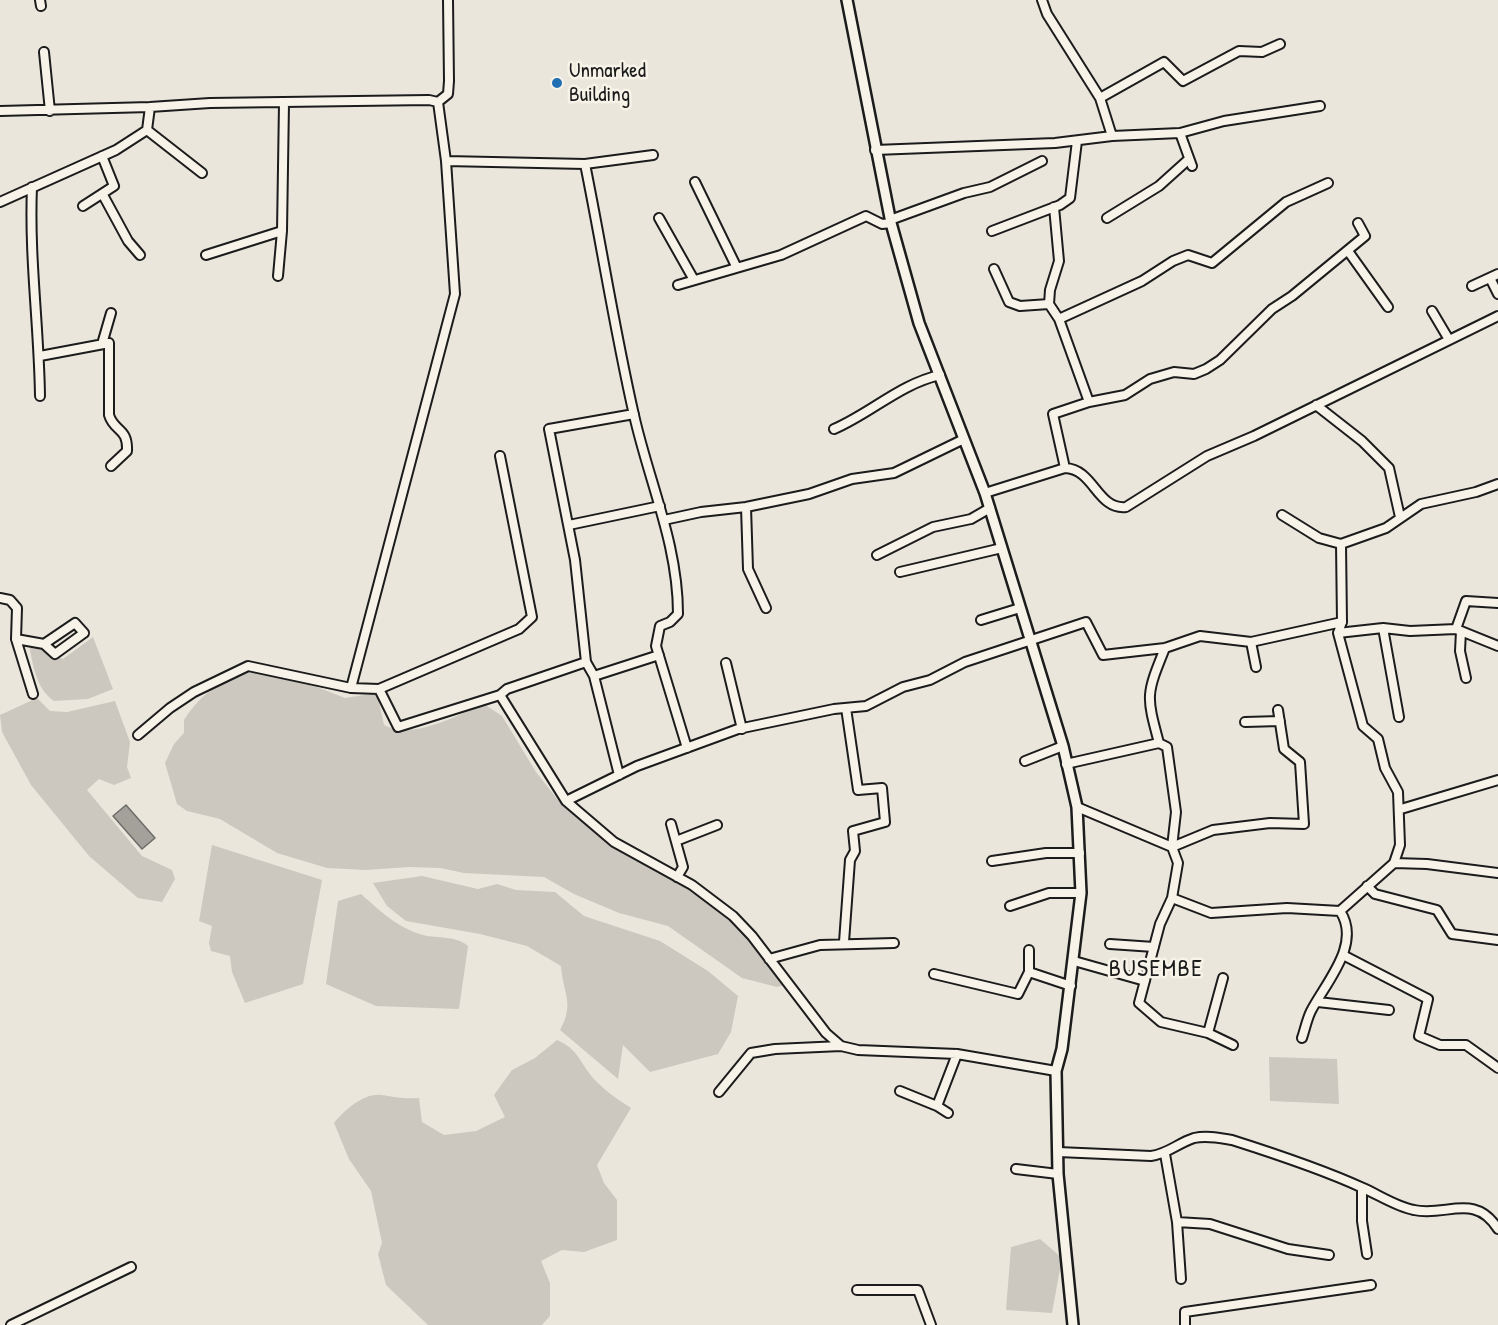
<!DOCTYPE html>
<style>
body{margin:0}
canvas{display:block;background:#eae6dc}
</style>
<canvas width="1498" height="1325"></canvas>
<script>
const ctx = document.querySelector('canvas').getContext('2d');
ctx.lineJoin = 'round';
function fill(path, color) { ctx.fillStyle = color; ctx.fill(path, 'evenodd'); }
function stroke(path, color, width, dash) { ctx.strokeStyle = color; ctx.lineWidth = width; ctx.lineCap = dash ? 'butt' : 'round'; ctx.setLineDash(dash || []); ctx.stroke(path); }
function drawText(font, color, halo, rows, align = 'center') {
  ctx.font = font + ' "Patrick Hand",sans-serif'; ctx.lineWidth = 5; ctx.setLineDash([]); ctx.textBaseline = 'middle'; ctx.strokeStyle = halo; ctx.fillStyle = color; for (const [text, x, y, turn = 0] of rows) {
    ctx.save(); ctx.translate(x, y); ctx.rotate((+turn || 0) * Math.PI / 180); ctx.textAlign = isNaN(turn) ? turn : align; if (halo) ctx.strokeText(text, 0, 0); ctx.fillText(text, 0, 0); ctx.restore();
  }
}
fill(new Path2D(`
 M 93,637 L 113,689 L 88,699 L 54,701 C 35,688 33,663 28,641 L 42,643 L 50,654 L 63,659 Z
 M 253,671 L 317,687 L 345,698 L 377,693 L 384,725 C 411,741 458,715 484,704 L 502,716 L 536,772 L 561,804 L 616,844 L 656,864 L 737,919 L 793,983 L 777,987 L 742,978 L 668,926 L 619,913 L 574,894 L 544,877 L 464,873 L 440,868 L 409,867 L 366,870 L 327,868 L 277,853 L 220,819 L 187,811 L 177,804 L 165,763 L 174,744 L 184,733 L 184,720 C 201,693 223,679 253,671 Z
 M 37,698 L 50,711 L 67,712 L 115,701 L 130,742 L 127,767 L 131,778 L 114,785 L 99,779 L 87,790 L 142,856 L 172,870 L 175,879 L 162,902 L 138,898 L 89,856 L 31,785 L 2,732 L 0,715 Z
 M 212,845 L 322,880 L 303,984 L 245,1003 L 232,972 L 230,956 L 211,951 L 209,943 L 212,926 L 199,921 Z
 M 422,876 L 478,889 L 497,884 L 516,890 L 555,892 L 584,916 L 660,941 L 708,971 L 738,996 L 731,1032 L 718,1054 L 650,1072 L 623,1045 L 618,1079 L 560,1030 C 575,1003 563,994 561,966 L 527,946 L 480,934 L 406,921 L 387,906 L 373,883 Z
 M 361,894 C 380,911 398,928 423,935 C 439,939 455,935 468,946 L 459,1009 L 376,1006 L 326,984 L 338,901 Z
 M 557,1040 C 578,1049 579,1061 593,1078 C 604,1090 617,1099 631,1108 L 597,1165 L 604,1183 L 617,1200 L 617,1240 L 584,1252 L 562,1250 L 541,1261 L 550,1283 L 550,1316 L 542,1325 L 428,1325 L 386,1285 L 378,1254 L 382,1243 L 371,1191 L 349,1159 L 334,1123 C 344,1111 363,1093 381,1095 C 396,1097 403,1099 419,1098 L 422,1122 L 444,1135 L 476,1131 L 505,1117 L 494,1095 L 512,1070 L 535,1058 Z
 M 1269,1057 L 1337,1059 L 1339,1104 L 1270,1101 Z
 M 1040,1239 L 1062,1258 L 1052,1313 L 1006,1310 L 1011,1247 Z`), '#ccc8c0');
const water = new Path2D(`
 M 126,805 L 155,838 L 142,849 L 113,816 Z`);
fill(water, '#a3a19a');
stroke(water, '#6d6c68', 1.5);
const minor = new Path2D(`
 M 40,0 L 41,6
 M 1042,0 L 1047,14 L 1100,98 L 1112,136
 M 44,52 L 50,111
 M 1100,98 L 1164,62 L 1183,81 L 1239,51 L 1262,52 L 1280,44
 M 0,111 L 150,107 L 210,103 L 429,100 L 438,102 L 448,94 L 449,81 L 448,0
 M 147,130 L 202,173
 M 147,130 L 150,107
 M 1180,133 L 1192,166
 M 875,150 L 1055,143 L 1112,136 L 1180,133 L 1224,121 L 1320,106
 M 446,161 L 585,164 L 653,155
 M 585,164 C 602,248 615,332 634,415 C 649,482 678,544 678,614 L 670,622 L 660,626 L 656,646 L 687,748
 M 695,182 L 736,266
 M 32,187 C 29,257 39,326 40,396
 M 103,195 L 128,241 L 140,255
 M 0,202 L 116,150 L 147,130
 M 83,206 L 114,186 L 102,156
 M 1054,207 L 1059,261 L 1050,290 L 1049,304 L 1059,319 L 1089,402
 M 659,218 L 694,280
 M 1107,218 L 1159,186 L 1189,159
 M 890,220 L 964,193 L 990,187 L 1042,161
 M 992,231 L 1060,205 L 1070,198 L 1077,141
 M 1348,251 L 1388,307
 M 206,255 L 282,231
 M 994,269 L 1009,302 L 1020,306 L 1049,304
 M 278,276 L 282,231 L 284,103
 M 1490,278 L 1498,294
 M 678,285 L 781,255 L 866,216 L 882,224 L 891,223
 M 1472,286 L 1498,274
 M 1432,311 L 1448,338
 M 1059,319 L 1142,281 L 1173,261 L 1188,255 L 1212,263 L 1286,202 L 1328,183
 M 102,344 L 111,313
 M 40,356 L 109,343 L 109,415 C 114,432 128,427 127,451 L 111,466
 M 1316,405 L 1362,441 L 1389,468 L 1400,517
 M 834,429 C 871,413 900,384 940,375
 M 1065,468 L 1053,414 L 1089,402 L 1125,395 L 1150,379 L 1174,372 L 1194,374 L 1206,369 L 1220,360 L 1272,309 L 1292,296 L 1365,236 L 1358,223
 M 985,493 L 1065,468 C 1094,469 1097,510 1126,507 L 1207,456 L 1254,436 L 1498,316
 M 746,507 L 748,569 L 766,608
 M 1282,515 L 1319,538 L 1341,544 L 1386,528 L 1421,504 L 1476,492 L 1498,484
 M 664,520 L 701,512 L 746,507 L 809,494 L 852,479 L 894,473 L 964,439
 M 569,525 L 660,506
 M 1341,544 L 1342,622 L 1338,633 L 1363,726 L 1378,739 L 1385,768 L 1398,792 L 1400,845 L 1394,863
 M 877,555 L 933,527 L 971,519 L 990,508
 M 900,572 L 1002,548
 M 0,598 L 10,600 L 17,608 L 16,639 L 33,694
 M 981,620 L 1020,608
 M 1383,628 L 1399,717
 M 1456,629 L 1466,601 L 1498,603
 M 1461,631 L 1460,651 L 1466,678
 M 1338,633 L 1383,628 L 1410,631 L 1456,629 L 1498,646
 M 16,639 L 44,644 L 75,623 L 84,633 L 55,654 L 44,644
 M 1251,642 L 1256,667
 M 726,663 L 742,729
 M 594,676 L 659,655
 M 351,688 L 455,294 L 446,161 L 438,102
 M 379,689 L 519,629 L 532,617 L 500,456
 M 500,695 L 566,801 L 614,842 L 692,885 L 733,916 L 752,936 L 826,1033 L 841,1046 L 858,1050 L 957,1054 L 1056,1071
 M 1245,722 L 1280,721
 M 138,735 L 170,708 L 194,692 L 248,666 L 351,688 L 379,689 L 398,727 L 500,695 L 507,689 L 586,662
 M 1159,743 C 1146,695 1146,695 1165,648
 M 1025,761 L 1063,746
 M 1066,764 L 1159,743 L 1167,747 L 1176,812 L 1172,847 L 1178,863 L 1172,898 L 1160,924 L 1139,1003 L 1161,1022 L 1208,1033 L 1233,1045
 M 619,775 L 594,676 L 586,662 L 575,560 L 549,429 L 634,414
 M 566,801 L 637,766 L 738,729 L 834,709 L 866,706 L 903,687 L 930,680 L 965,662 L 1086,622 L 1103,655 L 1165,648 L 1200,636 L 1251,642 L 1342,622
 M 1077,807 L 1172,847 L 1213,830 L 1270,823 L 1304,824 L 1300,762 L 1284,749 L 1278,710
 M 1401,809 L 1498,780
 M 671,824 L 683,867 L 677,877
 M 676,841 L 717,825
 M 992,861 L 1046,853 L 1080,853
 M 1367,886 L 1375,894 L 1437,910 L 1452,934 L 1498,940
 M 1172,898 L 1211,913 L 1287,908 L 1340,911 C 1362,944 1326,982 1311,1011 C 1307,1019 1305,1029 1302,1038
 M 1010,906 L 1049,893 L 1081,893
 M 1340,911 L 1394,863 L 1427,864 L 1498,873
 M 844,942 L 850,860 L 855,851 L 853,831 L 885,822 L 882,788 L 858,790 L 846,708
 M 1110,944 L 1154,947
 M 1343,955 L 1428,999 L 1419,1036 L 1440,1045 L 1466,1045 L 1498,1068
 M 769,959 L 820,945 L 894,943
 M 1074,961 L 1145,981
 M 1029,972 L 1071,986
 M 934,974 L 1018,994 L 1029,972 L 1029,950
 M 1318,1002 L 1389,1010
 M 1208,1033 L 1223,978
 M 900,1091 L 937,1106 L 948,1113
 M 719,1092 L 751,1053 L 775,1049 L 841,1046
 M 937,1106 L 957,1054
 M 1058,1152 L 1151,1156 C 1168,1154 1178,1143 1194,1138 C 1207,1135 1220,1138 1232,1140 C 1276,1154 1322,1169 1363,1188 C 1379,1195 1397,1207 1414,1210 C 1446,1217 1475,1192 1498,1229
 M 1165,1154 L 1177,1222 L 1181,1279
 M 1016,1169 L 1058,1174
 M 1362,1188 L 1362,1221 L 1367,1254
 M 1177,1222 L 1210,1224 L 1288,1249 L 1329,1255
 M 857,1290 L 918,1290 L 931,1325
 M 11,1325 L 131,1267
 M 1185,1325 L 1185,1312 L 1371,1285`);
const tertiary = new Path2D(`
 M 847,0 L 891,223 L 919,323 L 985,493 L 1063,746 L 1077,807 L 1081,893 L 1062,1049 L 1056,1071 L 1058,1174 L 1073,1325`);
stroke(minor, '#1c1c1c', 12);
stroke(tertiary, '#1c1c1c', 14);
stroke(minor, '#f7f3e8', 8);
stroke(tertiary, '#f7f3e8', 9);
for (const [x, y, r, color] of [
 [557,83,6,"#1f6fb2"]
]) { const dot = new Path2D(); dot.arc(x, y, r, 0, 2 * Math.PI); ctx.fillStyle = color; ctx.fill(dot); stroke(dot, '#f7f3e8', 2); }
drawText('21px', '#1c1c1c', '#f7f3e8', [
 ["Unmarked",569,71],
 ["Building",569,95]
], 'left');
ctx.letterSpacing = '1.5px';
drawText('24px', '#1c1c1c', '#f7f3e8', [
 ["BUSEMBE",1156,970]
]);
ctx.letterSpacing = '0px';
</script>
